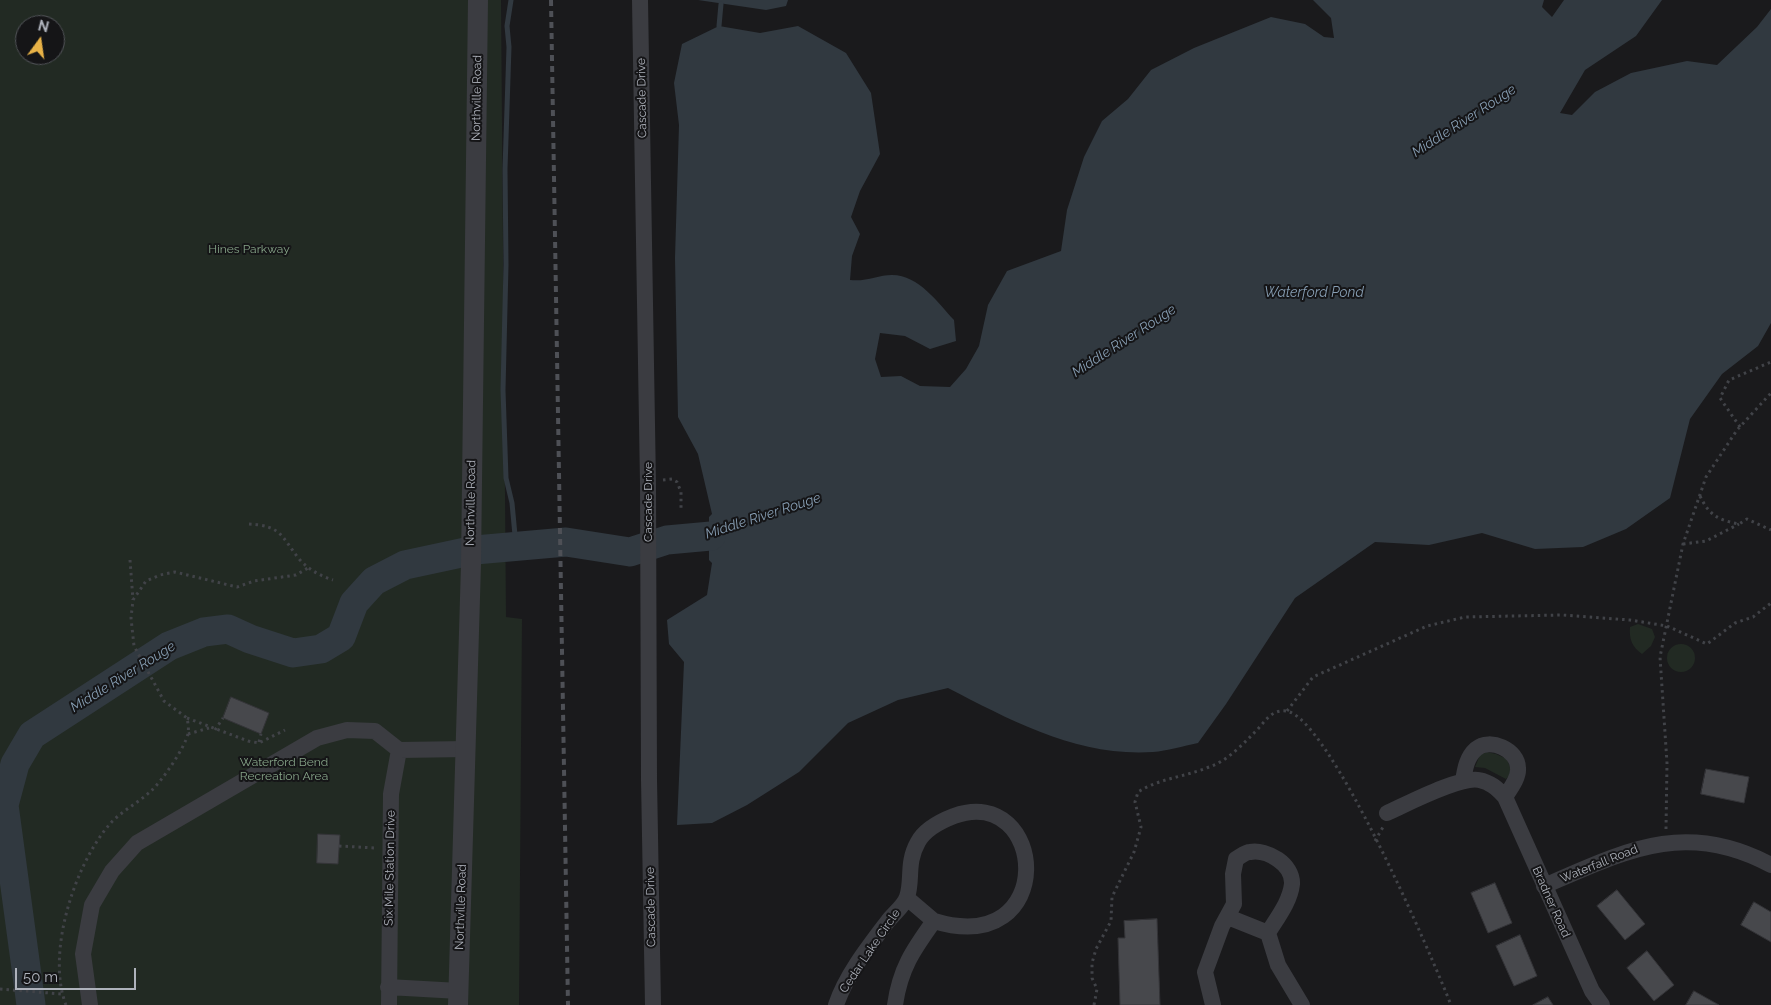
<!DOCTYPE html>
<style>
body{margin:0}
#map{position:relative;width:1771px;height:1005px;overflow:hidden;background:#1a1a1c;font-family:Raleway,sans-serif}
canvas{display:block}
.north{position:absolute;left:15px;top:15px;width:50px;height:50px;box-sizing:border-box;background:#151517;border:1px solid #525459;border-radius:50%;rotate:14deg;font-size:14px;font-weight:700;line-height:20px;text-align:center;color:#aeb2bb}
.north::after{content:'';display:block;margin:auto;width:18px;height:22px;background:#e8b247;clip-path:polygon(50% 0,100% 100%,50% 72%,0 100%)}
.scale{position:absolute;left:15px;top:968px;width:121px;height:22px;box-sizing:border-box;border:2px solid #aeb2bb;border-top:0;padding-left:6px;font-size:15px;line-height:18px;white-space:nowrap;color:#aeb2bb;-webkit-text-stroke:4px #151517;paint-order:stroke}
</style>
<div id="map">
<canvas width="1771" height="1005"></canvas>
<div class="north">N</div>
<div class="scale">50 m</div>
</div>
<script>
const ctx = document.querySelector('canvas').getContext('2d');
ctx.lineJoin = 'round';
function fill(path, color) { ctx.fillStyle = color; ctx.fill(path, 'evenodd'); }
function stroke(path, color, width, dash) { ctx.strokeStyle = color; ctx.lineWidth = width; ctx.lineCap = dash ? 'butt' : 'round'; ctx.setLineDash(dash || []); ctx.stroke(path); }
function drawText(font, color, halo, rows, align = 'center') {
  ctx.font = font + ' Raleway,sans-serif'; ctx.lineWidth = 4; ctx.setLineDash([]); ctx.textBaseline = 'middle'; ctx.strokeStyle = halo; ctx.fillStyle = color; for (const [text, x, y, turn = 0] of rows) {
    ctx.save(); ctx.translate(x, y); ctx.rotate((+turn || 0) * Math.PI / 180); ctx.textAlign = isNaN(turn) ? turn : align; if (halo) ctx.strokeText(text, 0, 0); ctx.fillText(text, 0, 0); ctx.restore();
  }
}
fill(new Path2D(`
 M 0,0 L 501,0 L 506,617 L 522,619 L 519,1005 L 0,1005 ZM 25,25 L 55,25 L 55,55 L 25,55 Z
 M 1638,624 L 1652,629 L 1655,637 L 1651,646 L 1642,654 C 1632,647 1629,639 1630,627 Z
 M1667 658a14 14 0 1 1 28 0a14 14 0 1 1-28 0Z
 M 1487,752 L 1496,754 L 1507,759 C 1510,767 1513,773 1506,779 L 1485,768 L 1475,767 L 1480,755 Z`), '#222a23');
fill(new Path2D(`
 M 698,0 L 788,0 L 786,6 L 766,10 Z
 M 1313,0 L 1544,0 L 1542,7 L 1552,17 L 1564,0 L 1662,0 L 1636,36 L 1585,70 L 1560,113 L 1572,115 L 1595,92 L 1631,73 L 1687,61 L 1717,65 L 1757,27 L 1771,9 L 1771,323 L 1758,346 L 1722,374 L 1690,419 L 1670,498 L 1626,529 L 1583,547 L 1535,549 L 1482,533 L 1429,545 L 1375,542 L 1295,598 L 1226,704 L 1198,743 C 1183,746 1167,751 1153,752 C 1078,757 1012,721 948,688 L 898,700 L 848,723 L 799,772 L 747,805 L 712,823 L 677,825 L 684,662 L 669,644 L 667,620 L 707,595 L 712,563 L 709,560 L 709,517 L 712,514 L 698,454 L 678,417 L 675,258 L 679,125 L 674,83 L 682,44 L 719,26 L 760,33 L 798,26 L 846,53 L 871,93 L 880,154 L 860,191 L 851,217 L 860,234 L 852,256 L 850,280 C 866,282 878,275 892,275 C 919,275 938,303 954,320 L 956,341 L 930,349 L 905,336 L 880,333 L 875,359 L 881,377 L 901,376 L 920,386 L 950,387 L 966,369 L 979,346 L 988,305 L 1007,271 L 1061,251 L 1067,210 L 1084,157 L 1102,121 L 1128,99 L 1151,70 L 1194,48 L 1271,17 L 1305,24 L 1324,37 L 1334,38 L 1331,18 Z`), '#313940');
stroke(new Path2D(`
 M 511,0 L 507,26 L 509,47 L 505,169 L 506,265 L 503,390 L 506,478 L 512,503 L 516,546
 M 719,26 L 721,4`), '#313940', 5);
stroke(new Path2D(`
 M 31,1005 L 4,805 L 15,764 L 32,735 L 169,646 L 204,632 L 228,629 L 250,639 L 293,653 L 321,649 L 341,637 L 354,603 L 374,581 L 405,565 L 475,550 L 566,542 L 630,552 L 667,540 L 711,536`), '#313940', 29);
const building = new Path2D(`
 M 231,697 L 269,713 L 261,734 L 223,718 Z
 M 1706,769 L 1749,777 L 1744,803 L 1701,794 Z
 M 318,834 L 340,835 L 338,864 L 317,863 Z
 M 1495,883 L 1512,923 L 1488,933 L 1471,893 Z
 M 1617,890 L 1645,924 L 1625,940 L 1597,906 Z
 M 1754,902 L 1771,912 L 1771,942 L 1741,925 Z
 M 1157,919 L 1160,1005 L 1120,1005 L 1118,938 L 1125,938 L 1124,921 Z
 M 1520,935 L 1537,976 L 1514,986 L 1496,946 Z
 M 1647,951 L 1674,985 L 1654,1001 L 1627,968 Z
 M 1694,991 L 1719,1005 L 1686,1005 Z
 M 1548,997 L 1553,1005 L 1533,1005 Z`);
fill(building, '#47484c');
stroke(building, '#343438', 1);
stroke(new Path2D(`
 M 1740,427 L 1720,398 L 1729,380 L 1771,362
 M 663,480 L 672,479 L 677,482 L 681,492 L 681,509
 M 1700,496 C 1709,515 1718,520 1739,524 L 1747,519 L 1771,530
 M 249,524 C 283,526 281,537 300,560 C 309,570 321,576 333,580
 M 1683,544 L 1706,541 L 1739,524
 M 130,560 L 133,600
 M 1287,711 L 1313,677 L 1427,626 L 1465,617 L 1562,615 L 1630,620 L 1667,626 L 1707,644 L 1735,623 L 1753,617 L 1771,603
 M 187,718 L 248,741 L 259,743 L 285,730
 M 215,730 L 223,718
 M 188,734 L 209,728
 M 259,742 L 261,734
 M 1666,829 L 1667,763 L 1660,657 L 1683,544 L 1706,477 L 1737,430 L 1771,393
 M 1375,841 L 1383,827
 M 339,846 L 376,848
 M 0,989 L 62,994
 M 66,1005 C 46,954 74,866 109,825 C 120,812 138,803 151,791 C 162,781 184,749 188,734 C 189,729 188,723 187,718 L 164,701 L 134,646 L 131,618 L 133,600 L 146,581 L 160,575 L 175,572 L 237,587 L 254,581 L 296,575 L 308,568
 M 1094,1005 L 1097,989 L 1092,978 L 1092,963 L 1096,949 L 1111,921 L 1112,897 L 1134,852 L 1141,827 L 1135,802 L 1138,792 C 1160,778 1185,777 1209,767 C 1227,761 1241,746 1254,733 C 1264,724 1270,709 1286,711 C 1329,716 1433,959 1451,1005`), '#414348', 3, [2.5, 4]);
stroke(new Path2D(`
 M 640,0 L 648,484 L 649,779 L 653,1005
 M 1463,781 C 1465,768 1467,757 1476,749 C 1490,737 1518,750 1518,768 C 1519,778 1510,789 1505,797
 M 1387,813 C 1407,804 1460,776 1479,780 C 1490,782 1497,788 1505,797 L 1592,991 L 1602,1005
 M 1544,886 C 1625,851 1685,819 1771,865
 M 907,898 L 934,921
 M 1228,917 L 1268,933
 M 388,987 L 459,991
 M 90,1005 L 83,954 L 92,905 L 112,871 L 137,843 L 317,738 L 347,730 L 375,731 L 399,750 L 467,749
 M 389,1005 L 391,794 L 399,750
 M 836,1005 C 846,975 869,946 888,921 C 893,914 904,906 907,897 C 913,880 906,863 918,842 C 925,829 941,821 954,816 C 1047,783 1060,959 934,921 C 913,950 900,969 895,1005
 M 1213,1005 L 1205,972 L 1222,926 L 1234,904 L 1233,874 L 1236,859 C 1240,857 1245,852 1250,852 C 1267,849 1293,864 1292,884 C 1290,902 1277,918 1268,933 L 1278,965 L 1302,1005`), '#3b3c41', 16);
stroke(new Path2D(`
 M 458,1005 L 471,564 L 478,0`), '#3b3c41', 20);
stroke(new Path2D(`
 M 551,0 L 568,1005`), '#4e5056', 4, [6, 5]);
drawText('12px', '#aeb2bb', '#151517', [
 ["Northville Road",477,98,-89],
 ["Cascade Drive",642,98,-91],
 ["Cascade Drive",648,502,-90],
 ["Northville Road",471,503,-89],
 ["Waterfall Road",1599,864,-22],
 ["Six Mile Station Drive",390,868,-89],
 ["Bradner Road",1551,902,66],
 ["Northville Road",461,907,-88],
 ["Cascade Drive",651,907,-91],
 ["Cedar Lake Circle",870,951,-56]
]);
drawText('12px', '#86a488', '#151517', [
 ["Hines Parkway",249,249],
 ["Waterford Bend",284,762],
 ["Recreation Area",284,776]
]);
drawText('italic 14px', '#879eb3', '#151517', [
 ["Middle River Rouge",1464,121,-33],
 ["Waterford Pond",1314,293],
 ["Middle River Rouge",1124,341,-33],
 ["Middle River Rouge",763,516,-18],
 ["Middle River Rouge",123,677,-32]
]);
</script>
